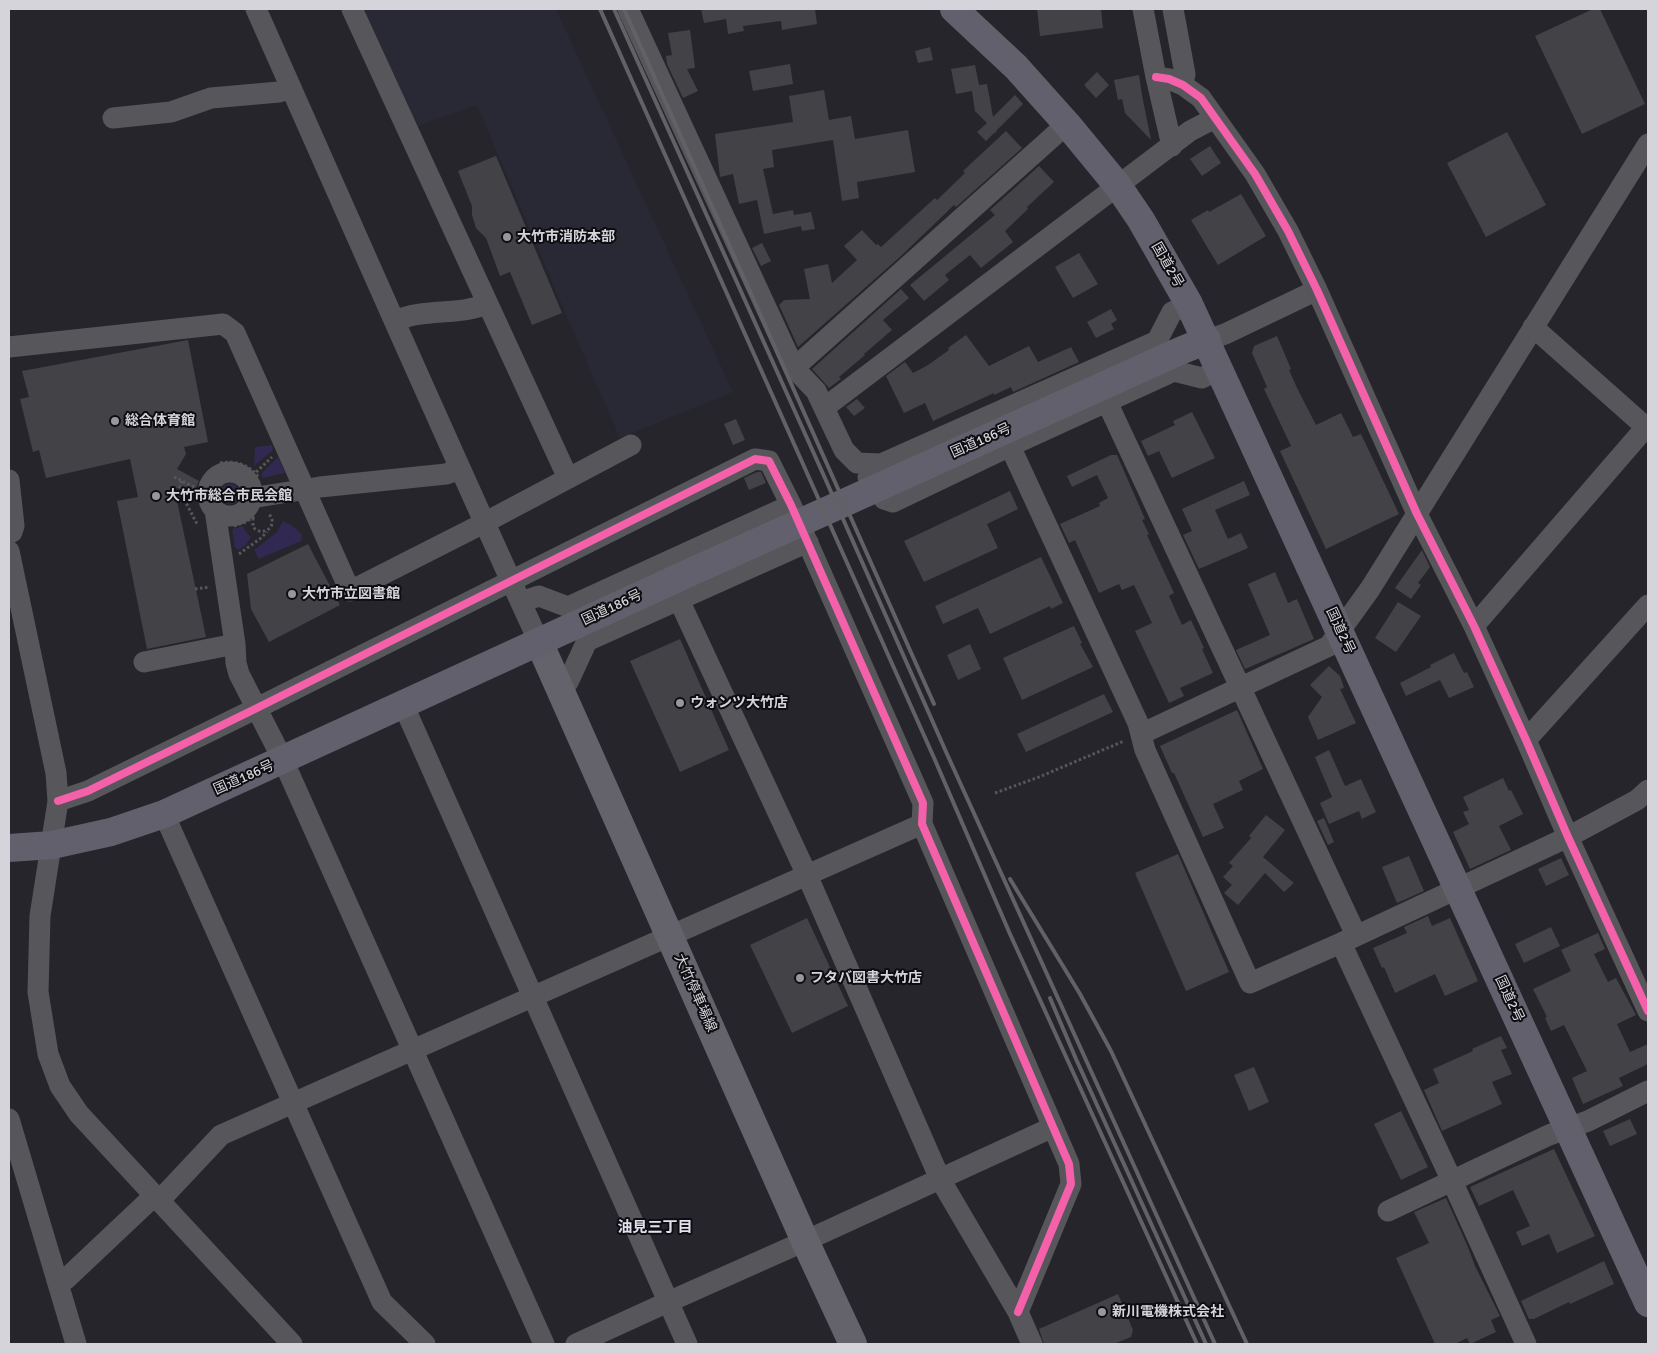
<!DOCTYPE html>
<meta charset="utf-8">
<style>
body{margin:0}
#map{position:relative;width:1657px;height:1353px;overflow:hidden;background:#26252b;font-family:Signika,sans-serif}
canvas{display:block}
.frame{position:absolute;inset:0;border:10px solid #d4d4da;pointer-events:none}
</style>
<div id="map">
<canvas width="1657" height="1353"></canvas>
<div class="frame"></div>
</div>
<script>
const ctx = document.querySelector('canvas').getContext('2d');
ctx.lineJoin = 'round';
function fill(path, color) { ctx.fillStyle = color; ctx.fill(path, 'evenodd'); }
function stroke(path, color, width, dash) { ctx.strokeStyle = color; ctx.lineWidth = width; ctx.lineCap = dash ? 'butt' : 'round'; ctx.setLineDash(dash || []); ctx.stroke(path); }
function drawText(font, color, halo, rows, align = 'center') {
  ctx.font = font + ' Signika,"Noto Sans JP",sans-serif'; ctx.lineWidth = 4; ctx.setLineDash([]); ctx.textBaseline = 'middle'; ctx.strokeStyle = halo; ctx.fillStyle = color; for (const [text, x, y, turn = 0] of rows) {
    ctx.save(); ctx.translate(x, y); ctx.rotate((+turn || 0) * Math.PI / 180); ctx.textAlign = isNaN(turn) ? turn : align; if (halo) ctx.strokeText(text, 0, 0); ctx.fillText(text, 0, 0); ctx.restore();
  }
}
fill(new Path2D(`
 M 360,9 L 556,9 L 733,392 L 620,438 L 567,317 L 477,105 L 413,128 Z`), '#292835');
fill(new Path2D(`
 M 272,445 L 273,450 L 254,466 L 255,447 Z
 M 278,457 L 285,473 L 263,478 L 261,474 Z
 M220 494a10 10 0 1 1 20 0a10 10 0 1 1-20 0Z
 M 283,521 L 291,525 L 302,534 L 301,541 L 259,559 L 254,550 L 277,532 Z
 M 243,526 L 246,532 L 251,537 L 246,545 L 238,550 L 235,547 L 232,529 Z`), '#312951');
fill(new Path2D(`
 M 701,9 L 815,9 L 817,24 L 782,30 L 781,21 L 743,26 L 744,31 L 728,34 L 726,19 L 704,23 Z
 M 1037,9 L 1101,9 L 1103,28 L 1040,36 Z
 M 1593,9 L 1600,9 L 1645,104 L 1582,134 L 1535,36 Z
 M 690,30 L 695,68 L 687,69 L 698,91 L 683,98 L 667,64 L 666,56 L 672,55 L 668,33 Z
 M 930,47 L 933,60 L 918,63 L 915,51 Z
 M 790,64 L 793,84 L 753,91 L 749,71 Z
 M 975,65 L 979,85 L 987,84 L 993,117 L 1015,95 L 1023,104 L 996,131 L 996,134 L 995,132 L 986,141 L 977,132 L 987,123 L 975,111 L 972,91 L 956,94 L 951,69 Z
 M 1097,72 L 1109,85 L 1096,98 L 1084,85 Z
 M 1139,75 L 1142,95 L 1151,140 L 1125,113 L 1122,99 L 1118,100 L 1114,80 Z
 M 824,90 L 829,120 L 851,116 L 855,139 L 908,130 L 915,172 L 857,182 L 859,198 L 842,201 L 833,140 L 772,150 L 774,167 L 763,169 L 773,214 L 793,210 L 794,215 L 811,212 L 815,229 L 802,231 L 801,226 L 764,234 L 757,200 L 739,204 L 733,174 L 720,177 L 715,134 L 793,122 L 789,96 Z
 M 1006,131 L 1022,148 L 956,207 L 954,205 L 901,256 L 798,347 L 779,305 L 784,300 L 810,299 L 804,269 L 828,264 L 832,283 L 857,260 L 844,246 L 862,230 L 876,245 L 878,244 L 881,247 L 935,198 L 937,200 L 965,173 L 963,171 Z
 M 1507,132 L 1546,205 L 1486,237 L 1447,163 Z
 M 1210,146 L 1221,163 L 1202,176 L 1190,159 Z
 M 496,156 L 562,313 L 532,325 L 510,272 L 500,276 L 486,238 L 476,228 L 472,215 L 472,206 L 458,171 Z
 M 1039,166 L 1054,182 L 1027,207 L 1028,209 L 1005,231 L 1013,242 L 981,268 L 970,255 L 945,275 L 949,280 L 924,301 L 910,285 L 995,215 L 990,210 Z
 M 1241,194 L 1266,236 L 1218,265 L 1191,220 L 1208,210 L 1209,212 Z
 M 762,243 L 771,261 L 761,266 L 752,248 Z
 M 1079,253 L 1098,284 L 1073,298 L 1055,267 Z
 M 901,289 L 909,298 L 883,320 L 892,330 L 864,354 L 865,355 L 839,377 L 841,379 L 829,388 L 812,369 Z
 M 1111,309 L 1117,320 L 1111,324 L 1114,329 L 1096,338 L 1087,322 Z
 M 966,335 L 989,366 L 1029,346 L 1038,362 L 1071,347 L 1079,362 L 1013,392 L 1011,387 L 994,395 L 994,393 L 933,421 L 925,403 L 904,413 L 886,376 L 905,362 L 913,373 L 928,365 L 949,350 L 948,348 Z
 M 1277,336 L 1291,369 L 1289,370 L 1298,390 L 1316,425 L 1341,413 L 1353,437 L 1361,434 L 1399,514 L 1326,549 L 1280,451 L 1291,446 L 1264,389 L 1267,387 L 1252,353 L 1254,346 Z
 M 188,340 L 208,442 L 184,447 L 186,454 L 177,469 L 199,481 L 193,494 L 174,487 L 206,637 L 147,649 L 117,501 L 138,497 L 130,459 L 46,478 L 39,450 L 33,452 L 20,399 L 29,397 L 22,371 Z
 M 857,399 L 865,408 L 854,416 L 846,407 Z
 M 1192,412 L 1215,458 L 1172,478 L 1159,451 L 1148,456 L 1141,441 L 1175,425 L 1173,421 Z
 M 736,419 L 745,440 L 733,445 L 724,424 Z
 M 1111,455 L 1117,455 L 1145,519 L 1142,520 L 1149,534 L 1147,535 L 1174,593 L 1169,596 L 1182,625 L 1191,620 L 1204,648 L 1202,649 L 1213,673 L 1180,688 L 1184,696 L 1169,703 L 1135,631 L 1152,623 L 1134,585 L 1122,590 L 1119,584 L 1099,593 L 1075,540 L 1069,543 L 1060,524 L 1100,506 L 1099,503 L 1108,498 L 1097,475 L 1072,487 L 1067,476 Z
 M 757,472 L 761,472 L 766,483 L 749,490 L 744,478 Z
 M 1244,481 L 1250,495 L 1215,510 L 1228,539 L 1241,533 L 1248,548 L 1199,569 L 1183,535 L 1192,531 L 1182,509 Z
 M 1010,491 L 1018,509 L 987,524 L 998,548 L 924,582 L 904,541 Z
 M 308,544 L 340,605 L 269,642 L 251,609 L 247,574 Z
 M 1422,550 L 1430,567 L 1418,583 L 1421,585 L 1411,599 L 1395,588 Z
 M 1041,557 L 1063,603 L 1051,609 L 1050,606 L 990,634 L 978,608 L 943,624 L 935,606 Z
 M 1275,572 L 1288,603 L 1297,599 L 1314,639 L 1245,669 L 1236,650 L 1270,635 L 1248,584 Z
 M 1398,602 L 1421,616 L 1396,652 L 1375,638 Z
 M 1074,626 L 1082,643 L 1080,644 L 1093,667 L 1022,700 L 1003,658 Z
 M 680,639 L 729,750 L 680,772 L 630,661 Z
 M 970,644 L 981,669 L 958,680 L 947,655 Z
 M 1454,653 L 1464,673 L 1467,672 L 1474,687 L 1449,698 L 1440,680 L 1406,696 L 1400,683 L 1431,667 L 1430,665 Z
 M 1329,666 L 1340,676 L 1344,688 L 1340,689 L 1356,723 L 1318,740 L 1308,717 L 1322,697 L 1310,685 Z
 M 1104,694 L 1113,712 L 1026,752 L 1017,734 Z
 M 1237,710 L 1263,769 L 1239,781 L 1243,790 L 1213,804 L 1224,828 L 1203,837 L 1174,773 L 1172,773 L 1160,746 Z
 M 1329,750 L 1345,786 L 1361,779 L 1376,812 L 1362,819 L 1359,811 L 1329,824 L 1320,803 L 1332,797 L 1315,757 Z
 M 1503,778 L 1509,791 L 1511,790 L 1523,814 L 1499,826 L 1511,850 L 1470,869 L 1453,832 L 1469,824 L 1463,812 L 1469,810 L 1463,797 Z
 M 1266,815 L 1285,830 L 1263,857 L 1294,883 L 1284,892 L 1265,873 L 1238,905 L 1224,893 L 1232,885 L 1223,877 L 1233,866 L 1229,863 L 1251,838 L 1249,836 Z
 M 1324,818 L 1334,842 L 1328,845 L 1317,821 Z
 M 1178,854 L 1229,972 L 1186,991 L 1135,873 Z
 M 1409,856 L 1424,891 L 1397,903 L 1382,867 Z
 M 1561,858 L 1569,875 L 1546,886 L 1538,869 Z
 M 1428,916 L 1432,926 L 1450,918 L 1478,981 L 1445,996 L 1435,974 L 1395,993 L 1384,967 L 1382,968 L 1373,948 L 1407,933 L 1404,927 Z
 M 807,918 L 848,1006 L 792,1033 L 750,945 Z
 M 1551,927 L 1560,946 L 1524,963 L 1515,944 Z
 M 1598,933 L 1605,949 L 1594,954 L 1608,982 L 1616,978 L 1636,1015 L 1617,1024 L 1630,1052 L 1648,1044 L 1648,1064 L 1619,1078 L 1623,1086 L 1583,1104 L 1572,1078 L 1587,1071 L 1564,1025 L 1551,1031 L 1545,1018 L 1547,1017 L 1533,989 L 1571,971 L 1561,950 Z
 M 1501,1036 L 1507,1048 L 1501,1050 L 1512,1074 L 1492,1082 L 1502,1104 L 1442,1131 L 1424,1090 L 1439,1083 L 1433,1069 L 1473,1051 L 1472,1049 Z
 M 1254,1067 L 1269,1102 L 1249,1111 L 1234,1075 Z
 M 1401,1111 L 1428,1167 L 1401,1180 L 1374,1124 Z
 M 1630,1119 L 1637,1134 L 1610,1146 L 1603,1131 Z
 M 1554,1149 L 1595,1236 L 1557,1253 L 1549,1234 L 1522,1246 L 1516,1232 L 1530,1226 L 1513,1190 L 1479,1206 L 1470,1187 Z
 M 1446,1198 L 1468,1247 L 1475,1266 L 1500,1316 L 1491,1320 L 1496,1332 L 1470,1344 L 1467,1338 L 1455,1344 L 1435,1344 L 1396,1258 L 1429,1243 L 1414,1212 Z
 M 1604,1261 L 1614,1284 L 1570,1304 L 1569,1302 L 1534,1319 L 1529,1319 L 1521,1301 Z
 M 1118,1294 L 1133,1330 L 1131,1337 L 1114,1344 L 1044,1344 L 1039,1329 Z`), '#434247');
stroke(new Path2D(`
 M 220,463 C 236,460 250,465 259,478
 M 174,477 L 196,488
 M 249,479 L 272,457
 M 182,481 L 179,489 L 198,526
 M 253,518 L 253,527 C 263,538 279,526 269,514
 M 234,526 L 246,522 L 255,516
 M 239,554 L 261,538 L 267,532
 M 195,589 L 210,587
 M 995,793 L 1039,777 L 1124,741`), '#57575b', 3, [2.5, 2.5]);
stroke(new Path2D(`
 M 256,9 C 350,220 442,432 539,642
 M 352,9 L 568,478
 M 628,9 L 794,368 L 816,391 L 844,450 L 857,463 L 881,464 L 1157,341 L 1172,312 L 1189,304
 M 1143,9 L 1156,77 L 1172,146
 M 1173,9 L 1185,74 L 1183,85
 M 1156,77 L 1169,79 L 1183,85 L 1201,98 L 1255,174 L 1288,231 L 1317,290 L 1417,514 L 1474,626 L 1526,740 L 1568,837 L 1648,1011
 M 113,118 L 171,112 L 211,98 L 279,92 L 291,88
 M 395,321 C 424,308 457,316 487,304
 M 1533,327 L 1648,429
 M 1207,340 L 1225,334 L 1317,290
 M 9,347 L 223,324 L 235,333 L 350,591 L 484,523 L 631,445
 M 794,368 L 1067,124
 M 1107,402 L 1356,935
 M 824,408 L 1190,131 L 1215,118
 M 1010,446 L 1138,723 L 1145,750 L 1250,983 L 1341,943 L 1568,837 L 1637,800 L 1648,790
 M208 494a22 22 0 1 1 44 0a22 22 0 1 1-44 0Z
 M 868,477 L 884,499 L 893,502 L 1010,446 L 1174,371 L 1202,378 L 1219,369
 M 9,480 L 14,526 L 12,532 L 9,533
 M 251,498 L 320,487 L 446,474 L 460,469
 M 215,510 L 235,644
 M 9,551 L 56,773 L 58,801 L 40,916 L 38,992 L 48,1054 L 60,1086 L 79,1114 L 292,1344
 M 679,600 L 807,875 L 940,1179 L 1018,1312 L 1032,1344
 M 521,602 L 539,596 L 568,607 L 791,505
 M 1474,626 L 1646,427
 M 144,662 L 235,644 L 236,663 L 239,674 L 283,760 L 544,1344
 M 559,687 L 568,682 L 587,641 L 808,542
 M 403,704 L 687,1344
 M 1141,734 L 1329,646 L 1370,589 L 1648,144
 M 1526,740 L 1648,605
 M 58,801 L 88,791 L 257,708 L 755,459 L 769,461 L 791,505 L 923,803 L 922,824 L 1069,1164 L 1071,1184 L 1018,1312
 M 164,814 L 382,1302 L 425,1344
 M 1341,943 L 1452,1181 L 1526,1344
 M 9,1119 L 76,1344
 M 159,1201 L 221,1135 L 922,824
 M 1388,1211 L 1549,1135 L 1588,1121 L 1648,1091
 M 57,1281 L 66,1279 L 154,1196
 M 576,1344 L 668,1302 L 805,1241 L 1053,1127`), '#57575b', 21);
stroke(new Path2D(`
 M 539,642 L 805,1241 L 853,1344`), '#64626b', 28);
stroke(new Path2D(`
 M 954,9 L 1016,67 L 1067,124 L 1118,186 L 1141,220 L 1189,304 L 1648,1303
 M 9,848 L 52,845 L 111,832 L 164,814 L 691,572 L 1180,351 L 1207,340`), '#62606c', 28);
stroke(new Path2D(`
 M 600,9 L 935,760 L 1010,934 L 1197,1344
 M 614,9 L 824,476 L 947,754 L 1215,1344
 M 624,9 L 934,704
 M 1010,879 L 1080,994 L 1111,1051 L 1247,1344
 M 1050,998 L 1076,1059 L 1206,1344`), '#626166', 4);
stroke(new Path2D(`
 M 1156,77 L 1169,79 L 1183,85 L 1201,98 L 1255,174 L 1288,231 L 1317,290 L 1417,514 L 1474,626 L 1526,740 L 1568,837 L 1648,1011
 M 58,801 L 88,791 L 257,708 L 755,459 L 769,461 L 791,505 L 923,803 L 922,824 L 1069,1164 L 1071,1184 L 1018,1312`), '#f560ab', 8);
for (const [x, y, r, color] of [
 [507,237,5,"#97979d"],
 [115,421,5,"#97979d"],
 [156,496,5,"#97979d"],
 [292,594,5,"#97979d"],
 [680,703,5,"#97979d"],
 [800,978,5,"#97979d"],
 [1102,1312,5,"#97979d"]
]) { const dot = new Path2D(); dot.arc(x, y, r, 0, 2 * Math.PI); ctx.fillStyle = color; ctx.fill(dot); stroke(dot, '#0e0d11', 2); }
drawText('bold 14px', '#d4d4da', '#0e0d11', [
 ["大竹市消防本部",517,237],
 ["総合体育館",125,421],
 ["大竹市総合市民会館",166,496],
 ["大竹市立図書館",302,594],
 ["ウォンツ大竹店",690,703],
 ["フタバ図書大竹店",810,978],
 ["新川電機株式会社",1112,1312]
], 'left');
drawText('14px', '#d4d4da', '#0e0d11', [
 ["国道2号",1167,265,60],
 ["国道186号",981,441,-24],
 ["国道186号",612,608,-25],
 ["国道2号",1340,631,65],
 ["国道186号",244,778,-24],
 ["大竹停車場線",695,993,66],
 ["国道2号",1509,999,65]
]);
drawText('bold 15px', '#e3e1ef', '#0e0d11', [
 ["油見三丁目",655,1228]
]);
</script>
